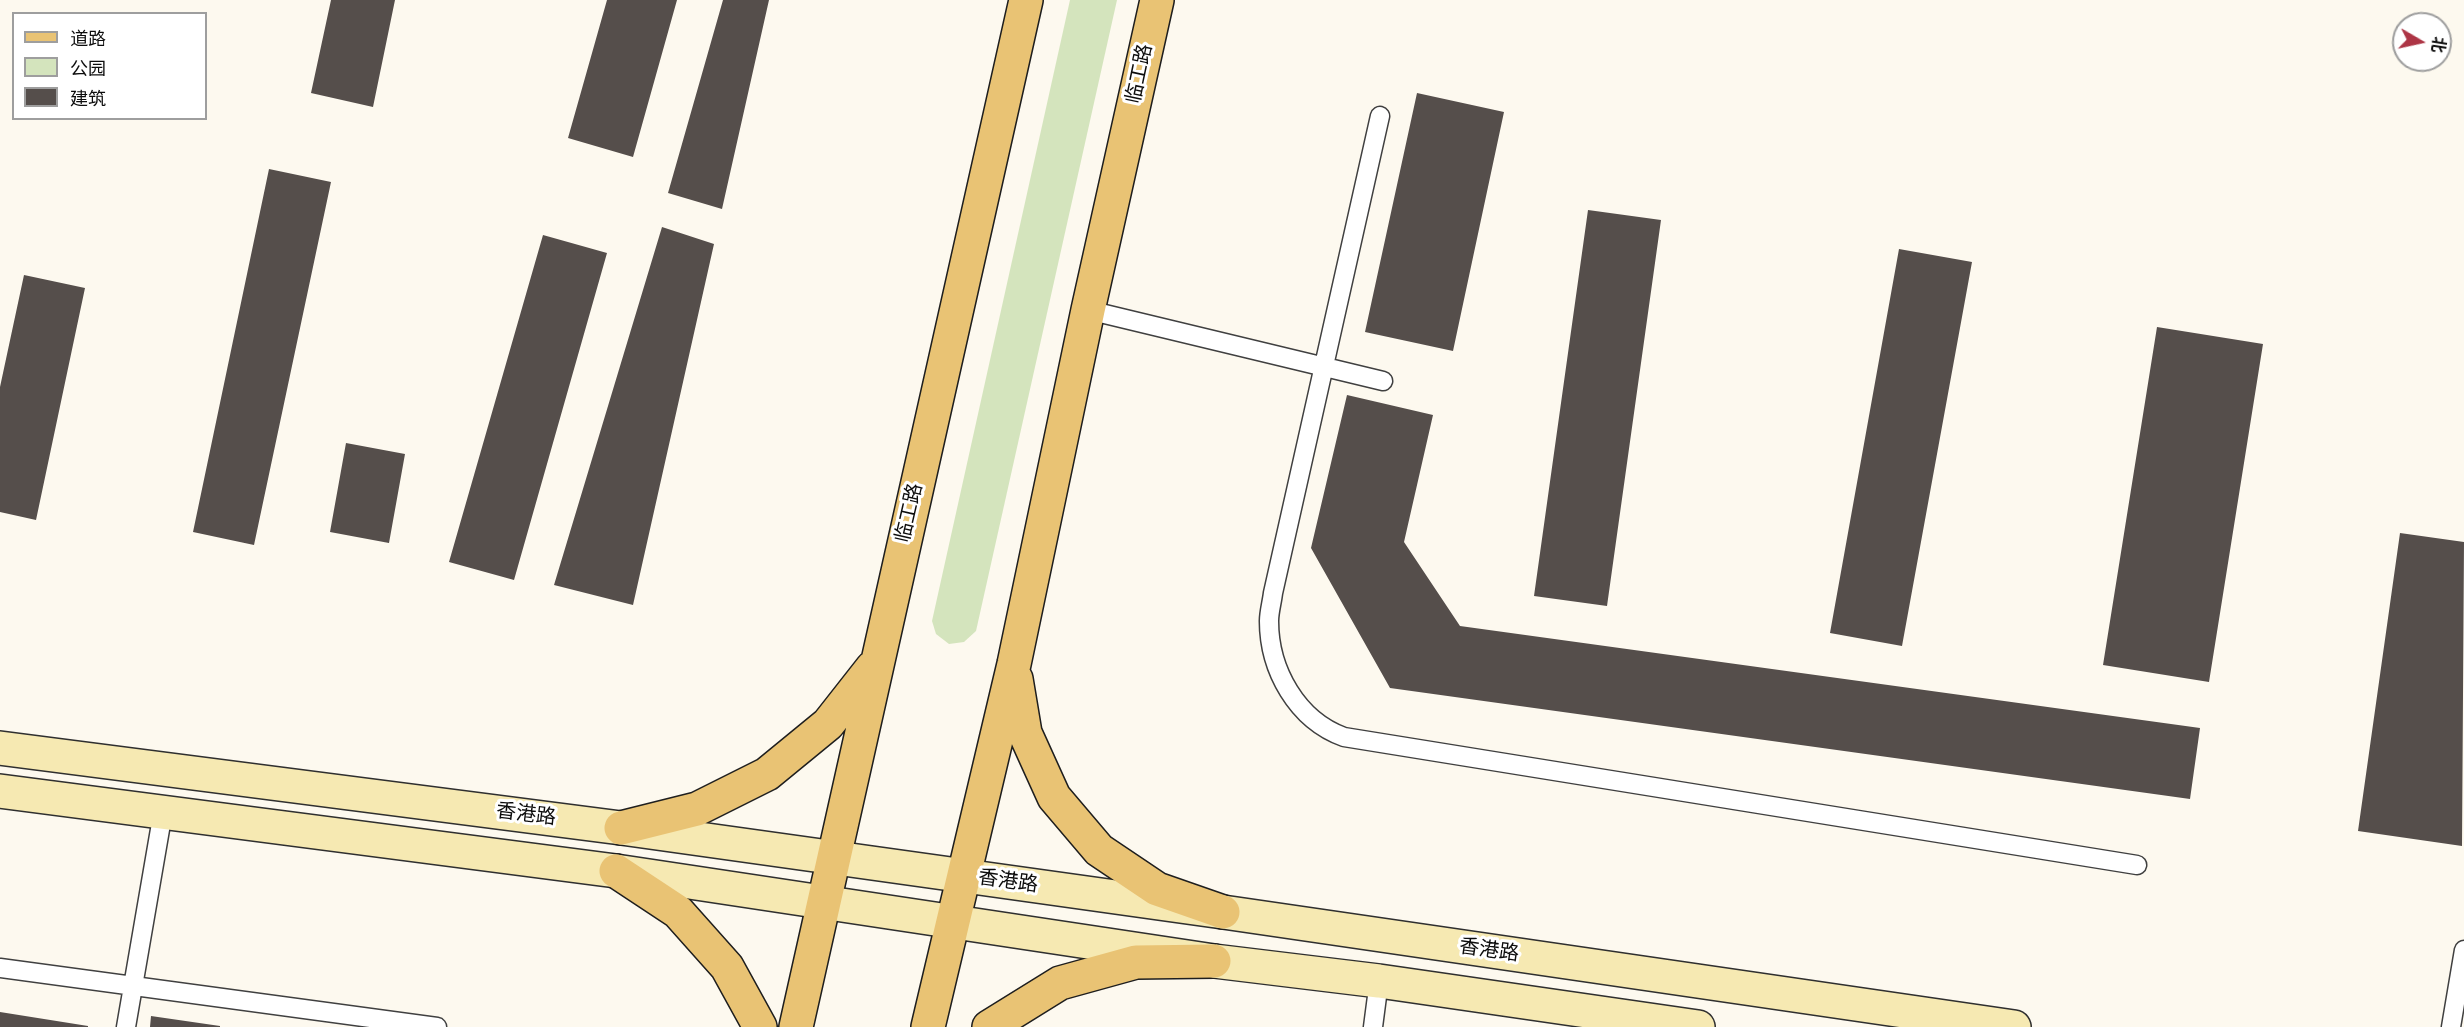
<!DOCTYPE html>
<meta charset="utf-8">
<style>
body{margin:0}
#map{position:relative;width:2464px;height:1027px;overflow:hidden;background:#fdf9ef;font-family:"Times New Roman","Noto Sans SC",serif}
canvas{display:block}
.legend{position:absolute;left:12px;top:12px;width:195px;height:108px;box-sizing:border-box;background:#fff;border:2px solid #9e9e9e;margin:0;padding:8px 10px;list-style:none;font-size:18px;color:#0d0d0d}
.legend li{display:flex;align-items:center;gap:12px;height:30px}
.legend b{width:30px;border:2px solid #9e9e9e}
.north{position:absolute;left:2392px;top:12px;width:60px;height:60px;box-sizing:border-box;background:#fff;border:2px solid #9e9e9e;border-radius:50%;rotate:99deg;font-size:16px;font-weight:700;line-height:24px;text-align:center;color:#0d0d0d}
.north::after{content:'';display:block;margin:auto;width:21px;height:27px;background:#ad3545;clip-path:polygon(50% 0,100% 100%,50% 72%,0 100%)}
</style>
<div id="map">
<canvas width="2464" height="1027"></canvas>
<ul class="legend">
<li><b style="height:8px;background:#e9c374"></b>道路</li>
<li><b style="height:16px;background:#d4e4bd"></b>公园</li>
<li><b style="height:16px;background:#554e4b"></b>建筑</li>
</ul>
<div class="north">北</div>
</div>
<script>
const ctx = document.querySelector('canvas').getContext('2d');
ctx.lineJoin = 'round';
function fill(path, color) { ctx.fillStyle = color; ctx.fill(path, 'evenodd'); }
function stroke(path, color, width, dash) { ctx.strokeStyle = color; ctx.lineWidth = width; ctx.lineCap = dash ? 'butt' : 'round'; ctx.setLineDash(dash || []); ctx.stroke(path); }
function drawText(font, color, halo, rows, align = 'center') {
  ctx.font = font + ' "Times New Roman","Noto Sans SC",serif'; ctx.lineWidth = 6; ctx.setLineDash([]); ctx.textBaseline = 'middle'; ctx.strokeStyle = halo; ctx.fillStyle = color; for (const [text, x, y, turn = 0] of rows) {
    ctx.save(); ctx.translate(x, y); ctx.rotate((+turn || 0) * Math.PI / 180); ctx.textAlign = isNaN(turn) ? turn : align; if (halo) ctx.strokeText(text, 0, 0); ctx.fillText(text, 0, 0); ctx.restore();
  }
}
fill(new Path2D(`
 M 1070,0 L 1117,0 L 976,631 L 964,642 L 949,644 L 936,634 L 932,621 Z`), '#d4e4bd');
fill(new Path2D(`
 M 331,0 L 395,0 L 373,107 L 311,93 Z
 M 607,0 L 677,0 L 633,157 L 568,138 Z
 M 723,0 L 769,0 L 722,209 L 668,193 Z
 M 1417,93 L 1504,112 L 1453,351 L 1365,332 Z
 M 269,169 L 331,182 L 254,545 L 193,532 Z
 M 1588,210 L 1661,220 L 1607,606 L 1534,596 Z
 M 662,227 L 714,244 L 633,605 L 554,585 Z
 M 543,235 L 607,253 L 514,580 L 449,562 Z
 M 1899,249 L 1972,262 L 1902,646 L 1830,633 Z
 M 24,275 L 85,288 L 36,520 L 0,512 L 0,387 Z
 M 2157,327 L 2263,344 L 2209,682 L 2103,665 Z
 M 1347,395 L 1433,415 L 1404,542 L 1460,626 L 2200,728 L 2190,799 L 1390,688 L 1311,548 Z
 M 346,443 L 405,454 L 389,543 L 330,532 Z
 M 2400,533 L 2464,542 L 2462,846 L 2358,831 Z
 M 0,1012 L 88,1026 L 88,1027 L 0,1027 Z
 M 151,1016 L 220,1026 L 220,1027 L 150,1027 Z`), '#554e4b');
const lane = new Path2D(`
 M 1380,116 L 1273,593 C 1272,602 1269,612 1269,621 C 1269,670 1297,720 1344,737 L 2137,865
 M 1088,310 L 1383,381
 M 0,968 L 437,1027
 M 126,1027 L 163,812
 M 1373,1027 L 1379,981
 M 2451,1027 L 2464,950`);
const secondary = new Path2D(`
 M 0,748 L 621,828 L 1223,912 L 2014,1027
 M 0,791 L 616,871 L 1214,961 L 1379,981 L 1698,1027`);
const primary = new Path2D(`
 M 1016,679 L 1025,733 L 1054,797 L 1099,850 L 1157,889 L 1223,912
 M 621,828 L 697,809 L 767,774 L 828,724 L 872,668
 M 616,871 L 678,912 L 727,967 L 760,1027
 M 796,1027 L 1026,0
 M 928,1027 L 1014,664 L 1088,310 L 1157,0
 M 989,1027 L 1060,983 L 1136,962 L 1214,961`);
stroke(lane, '#404040', 21);
stroke(secondary, '#2f2f2f', 36);
stroke(primary, '#1e1e1e', 36);
stroke(lane, '#fff', 18);
stroke(secondary, '#f6e9b2', 33);
stroke(primary, '#e9c374', 33);
drawText('20px', '#0d0d0d', '#fff', [
 ["临工路",1140,74,-78],
 ["临工路",910,513,-77],
 ["香港路",526,815,7],
 ["香港路",1008,882,8],
 ["香港路",1489,951,8]
]);
</script>
